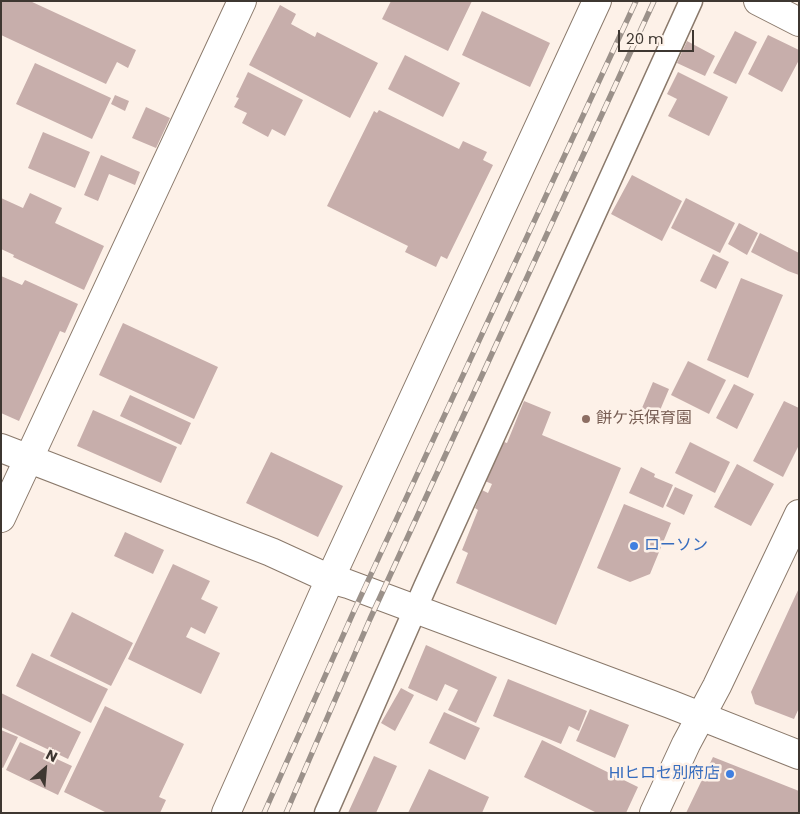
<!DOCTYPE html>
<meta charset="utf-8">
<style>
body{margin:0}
#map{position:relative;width:800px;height:814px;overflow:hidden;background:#fdf1e8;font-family:Poppins,sans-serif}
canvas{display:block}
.frame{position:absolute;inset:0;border:2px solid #3e3731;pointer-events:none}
.north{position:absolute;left:20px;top:744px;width:50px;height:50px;-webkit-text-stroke:4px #fdf1e8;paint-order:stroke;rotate:27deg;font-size:14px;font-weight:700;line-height:20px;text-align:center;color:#3e3731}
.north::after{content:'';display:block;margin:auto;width:18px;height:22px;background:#3e3731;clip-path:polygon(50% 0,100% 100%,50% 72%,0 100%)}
.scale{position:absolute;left:618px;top:30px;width:76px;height:22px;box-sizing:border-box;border:2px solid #3e3731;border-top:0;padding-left:6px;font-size:15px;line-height:18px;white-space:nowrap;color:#3e3731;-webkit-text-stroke:4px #fdf1e8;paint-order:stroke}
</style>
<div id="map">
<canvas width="800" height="814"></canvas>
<div class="frame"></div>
<div class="north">N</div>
<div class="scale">20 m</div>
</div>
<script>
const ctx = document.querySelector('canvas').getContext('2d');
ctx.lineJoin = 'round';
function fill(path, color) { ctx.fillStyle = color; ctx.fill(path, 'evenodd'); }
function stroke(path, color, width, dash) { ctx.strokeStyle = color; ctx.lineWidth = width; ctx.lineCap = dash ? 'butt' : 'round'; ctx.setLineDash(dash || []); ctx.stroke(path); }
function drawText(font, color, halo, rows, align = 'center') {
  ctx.font = font + ' Poppins,"Noto Sans JP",sans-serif'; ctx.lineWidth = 5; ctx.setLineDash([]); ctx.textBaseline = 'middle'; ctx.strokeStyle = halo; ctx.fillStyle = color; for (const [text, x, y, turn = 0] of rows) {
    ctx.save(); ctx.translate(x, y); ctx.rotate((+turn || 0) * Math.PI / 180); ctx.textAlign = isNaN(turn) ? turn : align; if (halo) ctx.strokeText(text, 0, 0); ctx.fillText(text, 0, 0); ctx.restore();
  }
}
fill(new Path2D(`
 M 1,1 L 30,1 L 136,50 L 128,68 L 117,62 L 106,84 L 1,35 Z
 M 391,1 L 472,1 L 448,51 L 382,19 Z
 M 280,5 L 296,14 L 291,24 L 315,37 L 317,32 L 378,63 L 350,118 L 249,65 Z
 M 482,11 L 550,43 L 530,87 L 462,55 Z
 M 735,31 L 757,42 L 736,84 L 713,73 Z
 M 768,35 L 799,50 L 799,60 L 782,92 L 748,74 Z
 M 687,41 L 715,56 L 705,76 L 677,63 Z
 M 405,55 L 460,83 L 443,117 L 388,89 Z
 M 35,63 L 111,98 L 92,139 L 16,104 Z
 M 248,72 L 303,100 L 285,136 L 272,129 L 268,137 L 242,123 L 247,113 L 234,107 L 239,98 L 236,97 Z
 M 678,72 L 728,97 L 709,136 L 668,116 L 677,99 L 667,94 Z
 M 115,95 L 129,101 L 125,111 L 111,104 Z
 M 146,107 L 170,118 L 156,148 L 132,138 Z
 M 379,110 L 459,149 L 463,141 L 487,152 L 483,160 L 493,165 L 447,259 L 441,256 L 436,267 L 405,252 L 408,246 L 327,206 L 374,111 L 377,113 Z
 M 43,132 L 90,152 L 75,188 L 28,168 Z
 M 101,155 L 140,172 L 135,185 L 109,174 L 98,201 L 84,195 Z
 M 632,175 L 682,201 L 662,241 L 611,214 Z
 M 30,193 L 62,208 L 55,223 L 104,246 L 84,290 L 13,257 L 14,255 L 1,249 L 1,198 L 23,208 Z
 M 686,198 L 735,223 L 720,253 L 671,228 Z
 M 739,223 L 758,233 L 747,255 L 728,244 Z
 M 760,233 L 799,253 L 799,275 L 788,271 L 751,252 Z
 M 713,254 L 729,262 L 716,289 L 700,281 Z
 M 1,276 L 22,285 L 25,280 L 78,304 L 65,333 L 60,331 L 19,421 L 1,413 Z
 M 741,278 L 783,295 L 748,378 L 707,360 Z
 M 123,323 L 218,367 L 194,419 L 99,375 Z
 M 688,361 L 726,380 L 709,414 L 671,395 Z
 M 653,382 L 669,389 L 658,415 L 642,408 Z
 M 734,384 L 754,394 L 737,429 L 716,418 Z
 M 130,395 L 191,423 L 181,445 L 120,416 Z
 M 524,401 L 551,412 L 542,435 L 621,468 L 556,625 L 456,583 L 468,553 L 462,550 L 478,510 L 475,508 L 482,490 L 488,493 L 492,484 L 485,481 L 504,442 L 507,443 Z
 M 784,401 L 799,408 L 799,445 L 783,477 L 753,461 Z
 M 93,410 L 177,447 L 161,483 L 77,446 Z
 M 690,442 L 730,462 L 715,493 L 675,473 Z
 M 271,452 L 343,486 L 318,537 L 246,503 Z
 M 737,464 L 774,484 L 751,526 L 714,507 Z
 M 641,467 L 655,474 L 654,477 L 673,485 L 663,508 L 629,493 Z
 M 675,487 L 693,495 L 684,515 L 666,506 Z
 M 624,504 L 671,523 L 650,574 L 630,582 L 597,568 Z
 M 125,532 L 164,550 L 153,574 L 114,556 Z
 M 173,564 L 210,581 L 201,599 L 218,607 L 205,634 L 191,627 L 186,637 L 220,653 L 201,694 L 128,659 Z
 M 799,588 L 799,708 L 794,719 L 755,704 L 751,692 Z
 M 72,612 L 133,643 L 111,686 L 50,656 Z
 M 426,645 L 497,677 L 476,723 L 448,710 L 458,690 L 445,684 L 437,701 L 408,688 Z
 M 32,653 L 108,689 L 91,723 L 16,686 Z
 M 508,679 L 587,711 L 579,731 L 569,726 L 561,744 L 493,716 Z
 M 401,688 L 414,695 L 395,731 L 381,723 Z
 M 1,693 L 81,732 L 68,759 L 1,727 Z
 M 105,706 L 184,744 L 159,797 L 166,800 L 160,813 L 107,813 L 64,792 Z
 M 590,709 L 629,725 L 615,758 L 576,741 Z
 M 444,712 L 480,728 L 465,760 L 429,743 Z
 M 1,730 L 18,737 L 3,768 L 1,767 Z
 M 542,740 L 638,787 L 626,813 L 597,813 L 524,777 Z
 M 20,742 L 72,766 L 58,795 L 6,770 Z
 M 374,756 L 397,766 L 376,813 L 348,813 Z
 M 713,757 L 799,791 L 799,813 L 686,813 Z
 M 429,769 L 489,797 L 482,813 L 408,813 Z`), '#c7aeab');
const street = new Path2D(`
 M 326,813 L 425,587 L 691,1`);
const secondary = new Path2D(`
 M 758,1 L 799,22
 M 1,448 L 271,552 L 330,579 L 348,584 L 670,704 L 799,755
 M 1,518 L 242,1
 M 226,813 L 330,579 L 597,1
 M 654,813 L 686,744 L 717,686 L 799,514`);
stroke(street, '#8a796b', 25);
stroke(secondary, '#8a796b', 30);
stroke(street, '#fff', 22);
stroke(secondary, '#fff', 28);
const rail = new Path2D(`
 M 264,813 L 354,611 L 636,1
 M 286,813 L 370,619 L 654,1`);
stroke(rail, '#9b918a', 5.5);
stroke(rail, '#fdf1e8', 4, [11]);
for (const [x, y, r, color] of [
 [586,419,5,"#8d6e63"],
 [634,546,5,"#3f7fe0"],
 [730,774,5,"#3f7fe0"]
]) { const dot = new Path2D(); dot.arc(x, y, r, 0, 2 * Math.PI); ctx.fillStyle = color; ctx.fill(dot); stroke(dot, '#fdf1e8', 2); }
drawText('16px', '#785e54', '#fdf1e8', [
 ["餅ケ浜保育園",596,419]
], 'left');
drawText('16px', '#366cbe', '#fdf1e8', [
 ["ローソン",644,546],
 ["HIヒロセ別府店",720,774,"right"]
], 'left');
</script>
